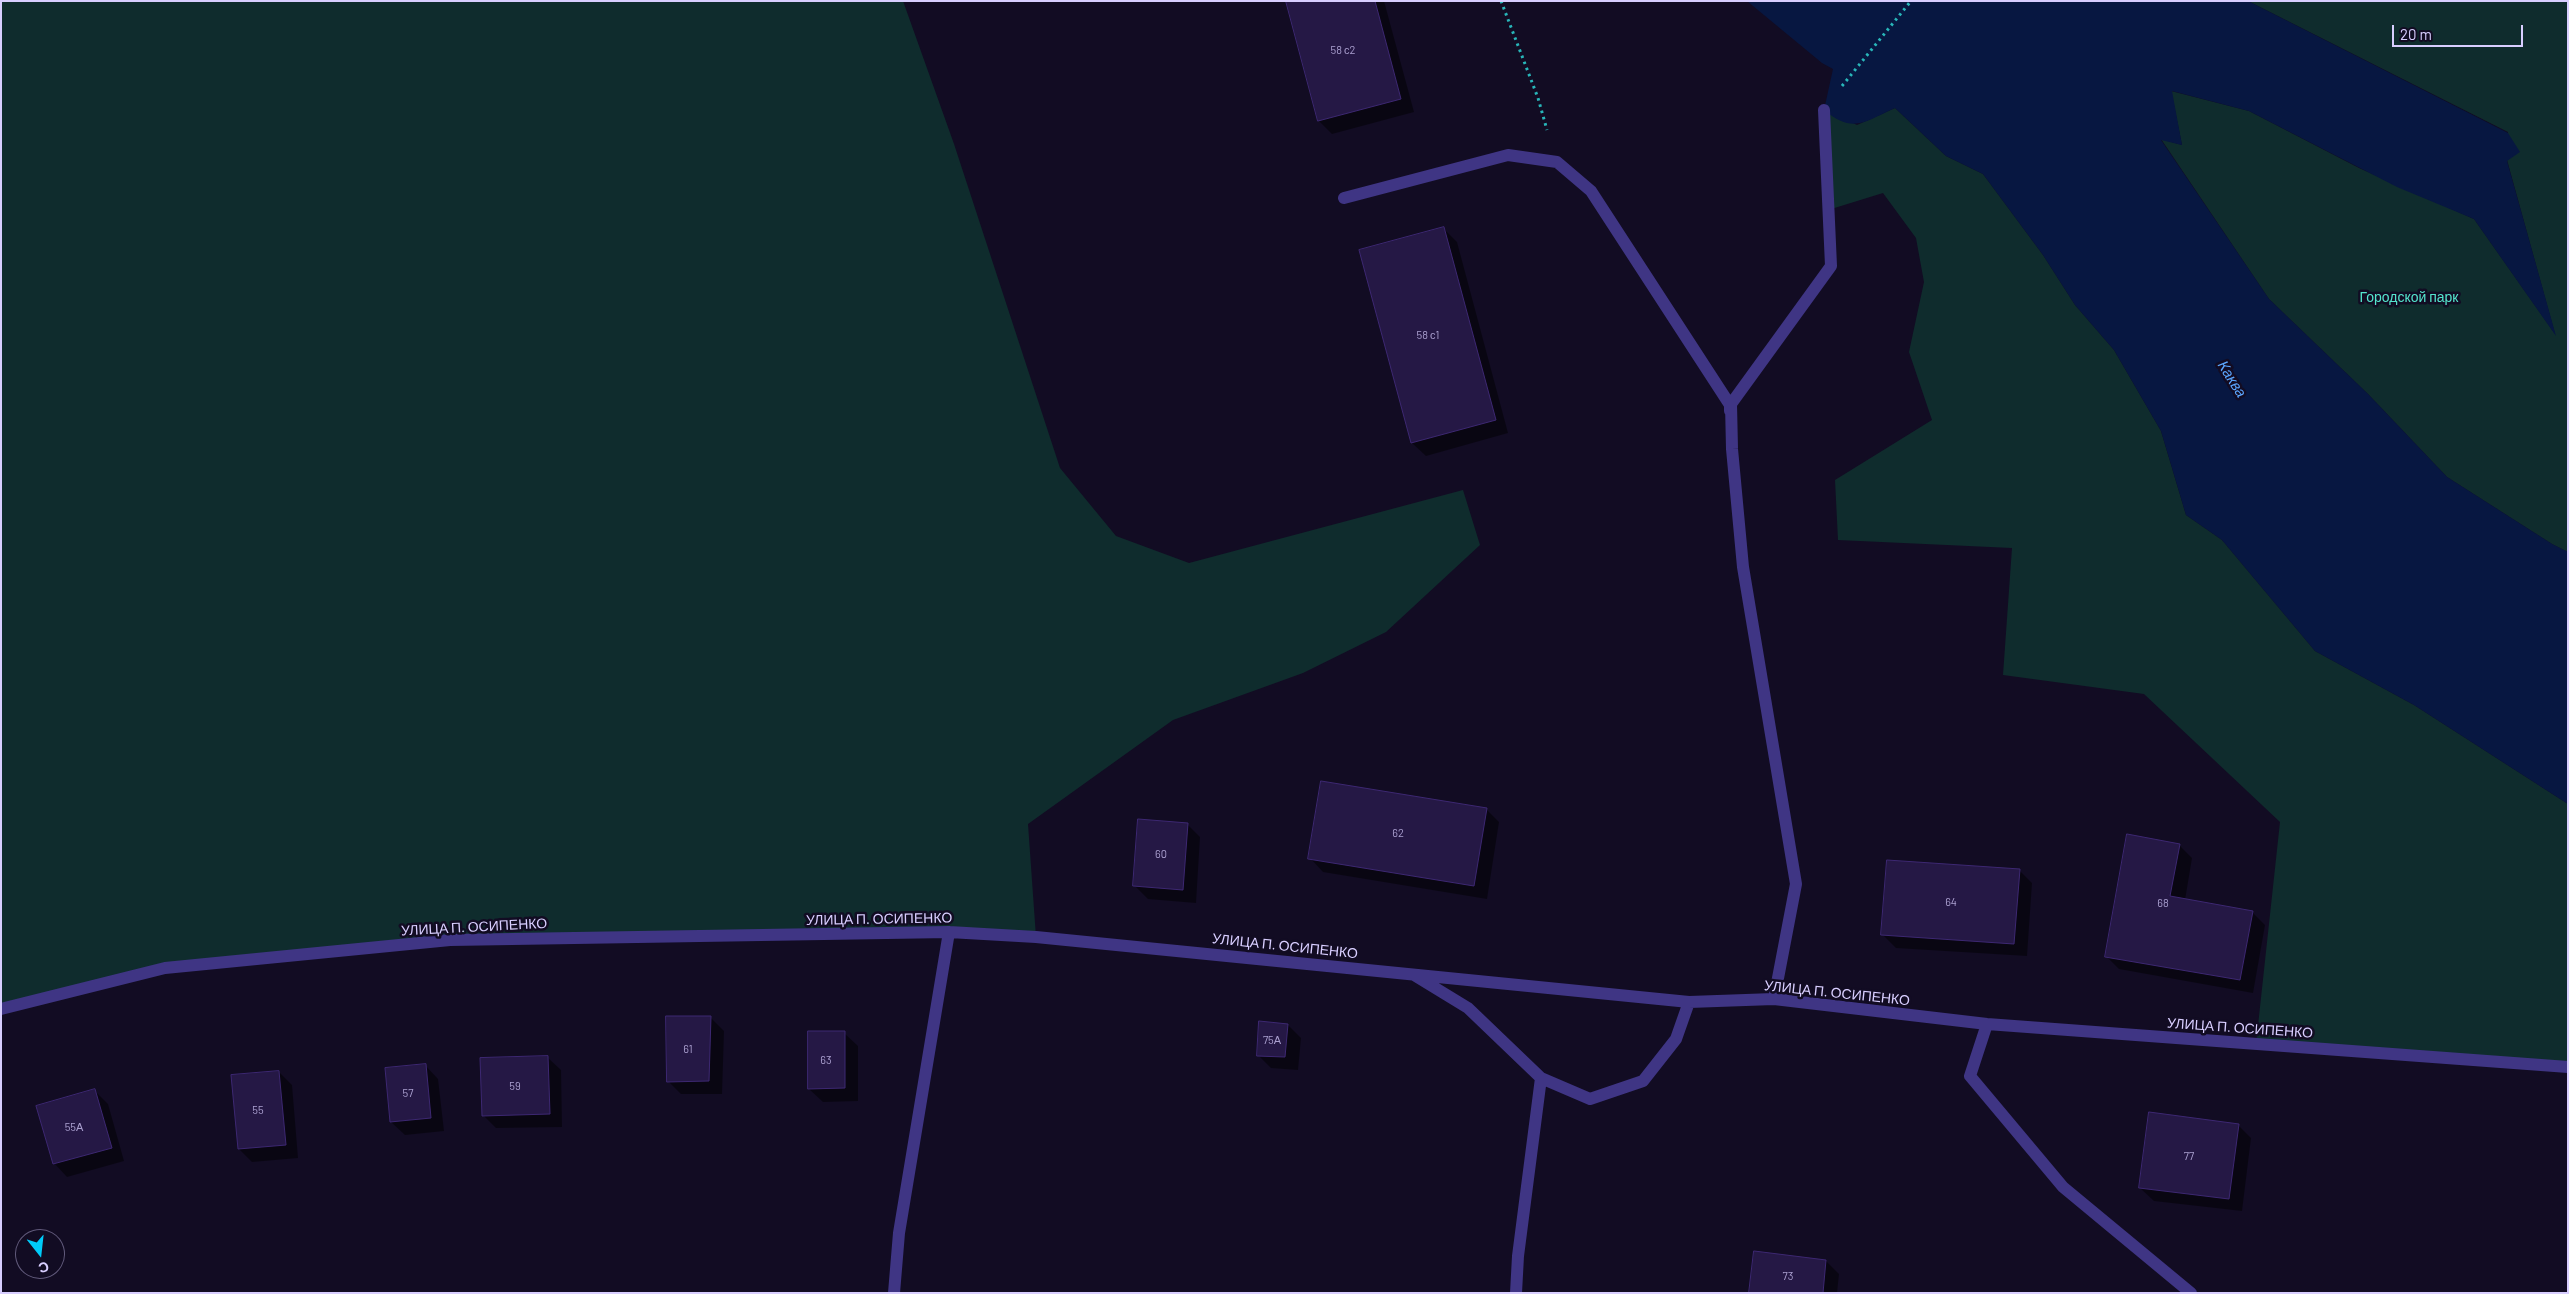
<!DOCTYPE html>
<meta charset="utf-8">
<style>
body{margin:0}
#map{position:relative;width:2569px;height:1294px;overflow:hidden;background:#120c23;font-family:Barlow,sans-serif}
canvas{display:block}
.frame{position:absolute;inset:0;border:2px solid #d8ceff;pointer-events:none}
.north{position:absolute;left:15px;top:1229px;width:50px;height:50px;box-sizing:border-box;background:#120c23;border:1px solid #615a7b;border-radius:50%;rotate:164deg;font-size:14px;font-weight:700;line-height:20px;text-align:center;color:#d8ceff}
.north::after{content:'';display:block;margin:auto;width:18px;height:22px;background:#00cbf9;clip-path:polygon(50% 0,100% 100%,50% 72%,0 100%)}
.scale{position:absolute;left:2392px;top:25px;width:131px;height:22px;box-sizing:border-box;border:2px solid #d8ceff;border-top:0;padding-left:6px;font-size:15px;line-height:18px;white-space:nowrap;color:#d8ceff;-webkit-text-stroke:4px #120c23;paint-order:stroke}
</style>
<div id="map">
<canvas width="2569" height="1294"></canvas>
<div class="frame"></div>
<div class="north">С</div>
<div class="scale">20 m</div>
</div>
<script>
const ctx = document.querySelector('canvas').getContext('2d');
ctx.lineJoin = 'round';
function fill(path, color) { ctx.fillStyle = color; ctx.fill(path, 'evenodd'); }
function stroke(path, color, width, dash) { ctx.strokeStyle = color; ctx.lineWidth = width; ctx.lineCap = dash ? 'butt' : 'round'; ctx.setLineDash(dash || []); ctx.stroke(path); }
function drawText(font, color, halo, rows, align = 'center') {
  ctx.font = font + ' Barlow,sans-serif'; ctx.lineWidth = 5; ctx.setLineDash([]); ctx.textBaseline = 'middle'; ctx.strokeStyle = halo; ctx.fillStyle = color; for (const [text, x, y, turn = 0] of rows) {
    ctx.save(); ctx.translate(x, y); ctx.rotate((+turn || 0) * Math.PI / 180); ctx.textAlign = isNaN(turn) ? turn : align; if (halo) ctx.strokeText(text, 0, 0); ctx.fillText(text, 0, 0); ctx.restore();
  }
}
fill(new Path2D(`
 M 1,1 L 903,1 L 954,144 L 1060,468 L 1116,536 L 1189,563 L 1463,490 L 1480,545 L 1386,632 L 1303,673 L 1173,720 L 1028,824 L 1036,937 L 450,940 L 165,968 L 1,1009 Z
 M 2248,1 L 2568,1 L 2568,552 L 2552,544 L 2447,477 L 2368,394 L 2269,299 L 2161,139 L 2182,145 L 2171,91 L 2249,111 L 2359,168 L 2474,219 L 2555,334 L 2507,160 L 2508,132 Z
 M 1895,108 L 1946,156 L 1983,174 L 2043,255 L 2075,305 L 2114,350 L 2161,431 L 2186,515 L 2222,540 L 2315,651 L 2414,705 L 2568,804 L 2568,1067 L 2256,1044 L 2280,822 L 2144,694 L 2003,675 L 2012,548 L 1838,540 L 1835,480 L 1932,420 L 1909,352 L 1924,282 L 1916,238 L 1883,193 L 1828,210 L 1824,110 L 1857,125 Z`), '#0f2c2d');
fill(new Path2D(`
 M 1747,1 L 2248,1 L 2508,133 L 2520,152 L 2507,161 L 2556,336 L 2474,219 L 2397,187 L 2249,111 L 2172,91 L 2182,145 L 2161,140 L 2269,299 L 2368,394 L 2447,477 L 2552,544 L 2568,552 L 2568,804 L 2414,705 L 2315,651 L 2222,540 L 2186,515 L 2161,431 L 2114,350 L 2075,305 L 2043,255 L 1983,174 L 1946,156 L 1895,108 C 1864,122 1853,134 1824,110 L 1833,69 L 1822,63 Z`), '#071741');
fill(new Path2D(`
 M 1287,1 L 1384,1 L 1414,112 L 1332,134 L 1319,121 Z
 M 1444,229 L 1457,242 L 1508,433 L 1426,456 L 1412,443 L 1361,251 Z
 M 1486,809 L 1499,822 L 1487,899 L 1323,872 L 1310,858 Z
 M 1187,824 L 1200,837 L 1196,903 L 1148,899 L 1135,886 Z
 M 2179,845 L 2192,858 L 2185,900 L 2252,912 L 2265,925 L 2253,993 L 2119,969 L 2106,956 Z
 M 2019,870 L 2032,883 L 2027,956 L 1896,948 L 1883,935 Z
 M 711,1018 L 724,1031 L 722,1094 L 681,1094 L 668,1081 Z
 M 1288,1025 L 1301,1038 L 1298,1070 L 1271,1068 L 1258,1055 Z
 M 844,1033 L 858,1046 L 858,1101 L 823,1102 L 809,1089 Z
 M 547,1057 L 561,1070 L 562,1127 L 496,1128 L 483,1115 Z
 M 425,1065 L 438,1079 L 444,1131 L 405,1135 L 391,1122 Z
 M 279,1072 L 292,1085 L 298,1158 L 252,1162 L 239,1149 Z
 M 95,1091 L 108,1104 L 124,1161 L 67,1177 L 54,1163 Z
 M 2238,1125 L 2251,1138 L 2242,1211 L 2154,1201 L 2140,1188 Z
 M 1826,1261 L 1839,1274 L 1837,1293 L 1751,1293 Z`), '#0007');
const building = new Path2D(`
 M 1286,1 L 1375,1 L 1401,99 L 1318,121 Z
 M 1444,227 L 1496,420 L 1411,443 L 1359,250 Z
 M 1321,781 L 1487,808 L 1474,886 L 1308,859 Z
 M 1138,819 L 1188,823 L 1183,890 L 1133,886 Z
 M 2127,834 L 2180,844 L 2170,896 L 2253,911 L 2240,980 L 2105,957 Z
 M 1887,860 L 2020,869 L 2014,944 L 1881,935 Z
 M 666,1016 L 711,1016 L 709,1081 L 667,1082 Z
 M 1259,1021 L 1288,1024 L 1285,1057 L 1257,1056 Z
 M 808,1031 L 845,1031 L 845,1088 L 808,1089 Z
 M 548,1056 L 550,1114 L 482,1116 L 480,1058 Z
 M 426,1064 L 431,1118 L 390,1122 L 385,1068 Z
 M 279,1071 L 286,1145 L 238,1149 L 231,1075 Z
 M 95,1089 L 112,1148 L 53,1164 L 36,1106 Z
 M 2149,1112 L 2239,1124 L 2229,1199 L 2139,1188 Z
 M 1754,1251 L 1826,1260 L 1823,1293 L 1749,1293 Z`);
fill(building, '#251845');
stroke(building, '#3d2872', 1);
stroke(new Path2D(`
 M 1501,1 L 1538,98 L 1547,130
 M 1842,86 L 1911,1`), '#28b6b9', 3, [2.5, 4]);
stroke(new Path2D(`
 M 1344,198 L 1508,155 L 1557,162 L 1591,191 L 1730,405 L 1730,411
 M 1414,975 L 1468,1008 L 1541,1078 L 1590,1099 L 1643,1081 L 1676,1039 L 1689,1002
 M 1774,999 L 1796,884 L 1743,567 L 1732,449 L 1731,404 L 1831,266 L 1824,110
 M 1,1009 L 165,968 L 450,940 L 949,932 L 1036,937 L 1689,1002 L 1774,999 L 1987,1024 L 2568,1067
 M 1987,1024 L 1970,1076 L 2063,1187 L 2191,1293
 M 894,1293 L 899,1233 L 949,932
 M 1516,1293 L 1518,1256 L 1541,1078`), '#3f3584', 12);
drawText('11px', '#aba0d0', null, [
 ["58 с2",1343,50],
 ["58 с1",1428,335],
 ["62",1398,833],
 ["60",1161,854],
 ["64",1951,902],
 ["68",2163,903],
 ["75А",1272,1040],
 ["61",688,1049],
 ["63",826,1060],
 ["59",515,1086],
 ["57",408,1093],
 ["55",258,1110],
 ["55А",74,1127],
 ["77",2189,1156],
 ["73",1788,1276]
]);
drawText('14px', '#54e5cd', '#120c23', [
 ["Городской парк",2409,297]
]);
drawText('14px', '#d8ceff', '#120c23', [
 ["УЛИЦА П. ОСИПЕНКО",879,919,-1],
 ["УЛИЦА П. ОСИПЕНКО",474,927,-3],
 ["УЛИЦА П. ОСИПЕНКО",1285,946,6],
 ["УЛИЦА П. ОСИПЕНКО",1837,993,6],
 ["УЛИЦА П. ОСИПЕНКО",2240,1028,4]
]);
drawText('italic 15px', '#5ca6ff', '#120c23', [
 ["Каква",2232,379,58]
]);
</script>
